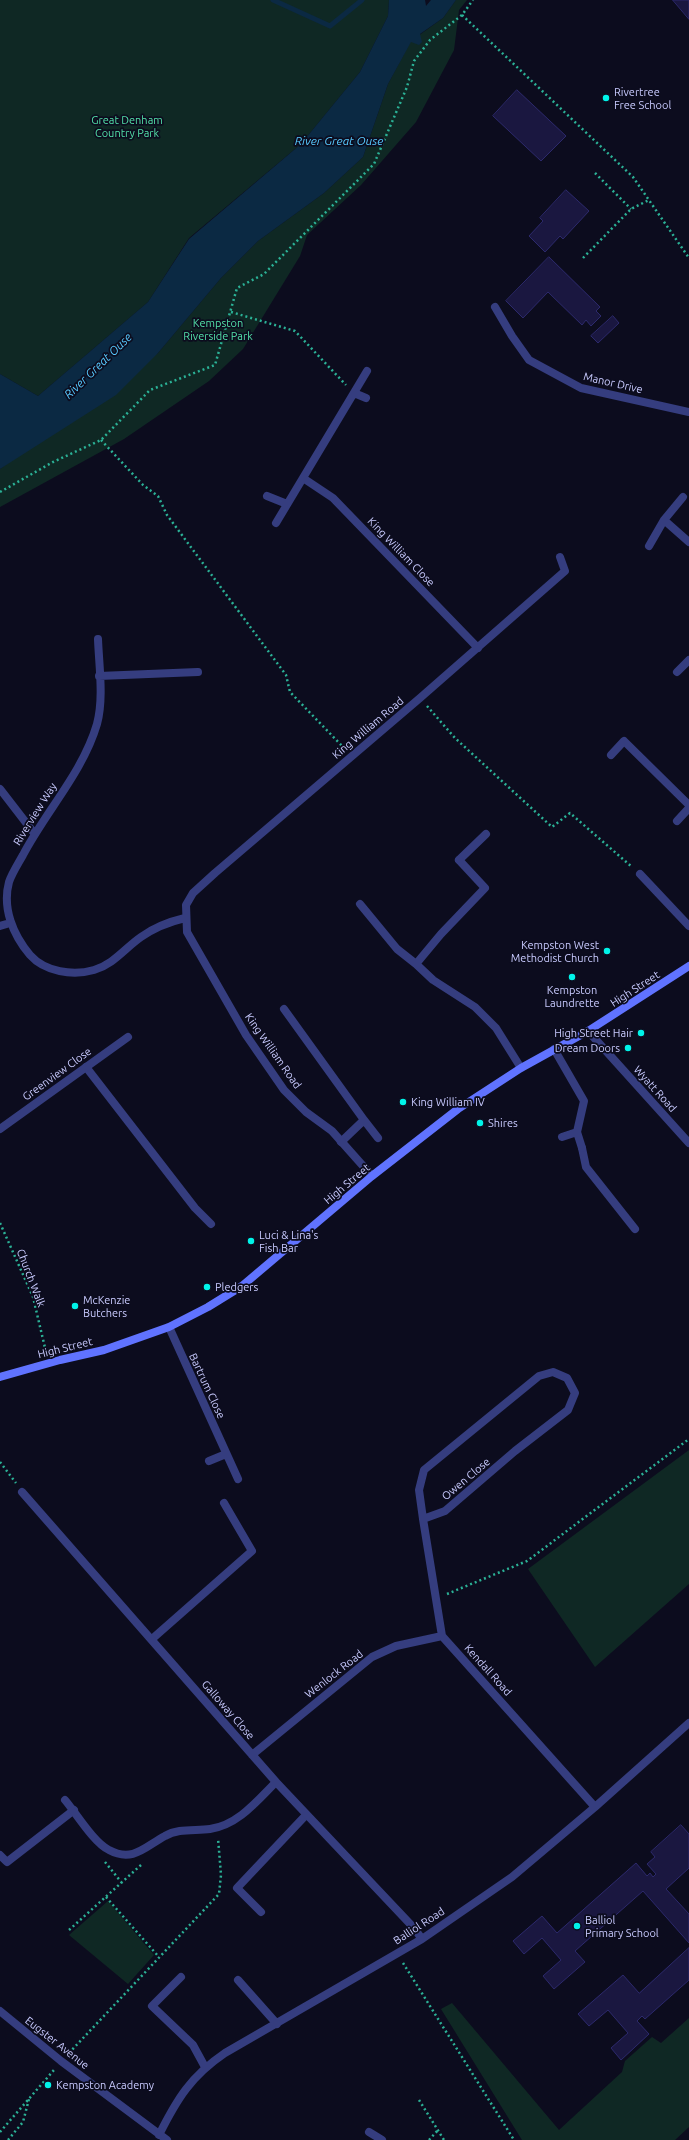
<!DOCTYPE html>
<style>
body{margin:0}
canvas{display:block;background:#0c0c1e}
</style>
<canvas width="689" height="2140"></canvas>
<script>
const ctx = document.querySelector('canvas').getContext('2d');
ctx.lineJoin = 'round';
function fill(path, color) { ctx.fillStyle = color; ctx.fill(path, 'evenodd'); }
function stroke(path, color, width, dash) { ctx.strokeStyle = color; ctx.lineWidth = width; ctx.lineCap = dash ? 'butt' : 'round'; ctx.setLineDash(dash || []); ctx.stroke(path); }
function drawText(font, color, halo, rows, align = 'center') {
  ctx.font = font + ' Ubuntu,sans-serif'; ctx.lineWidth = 3.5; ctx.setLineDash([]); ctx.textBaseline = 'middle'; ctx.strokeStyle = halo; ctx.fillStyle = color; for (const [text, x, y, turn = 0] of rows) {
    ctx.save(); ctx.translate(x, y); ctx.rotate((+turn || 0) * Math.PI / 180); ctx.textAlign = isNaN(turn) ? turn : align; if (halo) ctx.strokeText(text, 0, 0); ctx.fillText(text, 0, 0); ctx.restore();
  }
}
fill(new Path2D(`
 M 0,0 L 389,0 L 388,16 L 360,72 L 301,144 L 189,238 L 148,302 L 38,396 L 0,374 Z
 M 456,0 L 467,0 L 459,10 L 454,50 L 416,122 L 361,185 L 307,235 L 300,256 L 243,349 L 209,381 L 124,439 L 0,507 L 0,469 L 158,353 L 221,278 L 258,241 L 324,193 L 363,157 L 388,84 L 411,41 L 443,18 Z
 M 689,1450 L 689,1584 L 595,1667 L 528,1569 Z
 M 108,1901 L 154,1955 L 128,1984 L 69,1935 Z
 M 452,2003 L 559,2130 L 622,2072 L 625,2061 L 652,2037 L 661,2043 L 689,2018 L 689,2127 L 675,2140 L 522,2140 L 441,2009 Z`), '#0f2824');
fill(new Path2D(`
 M 389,0 L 425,0 L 426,6 L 431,0 L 456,0 L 443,18 L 420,34 L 422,42 L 419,45 L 411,42 L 388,84 L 363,157 L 324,193 L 258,241 L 221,278 L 158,353 L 116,395 L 0,469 L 0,374 L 38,396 L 148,302 L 189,239 L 301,144 L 360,72 L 388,16 Z`), '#0b2943');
stroke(new Path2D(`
 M 273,0 L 330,26 L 362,0`), '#0b2943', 5);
const building = new Path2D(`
 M 673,0 L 689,0 L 689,19 Z
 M 517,90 L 566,136 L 541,161 L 493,116 Z
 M 566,190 L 589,211 L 563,239 L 560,236 L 545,252 L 529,236 L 543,221 L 540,218 Z
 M 549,257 L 600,307 L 596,311 L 601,316 L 591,326 L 586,320 L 582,325 L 548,292 L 523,318 L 506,301 Z
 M 613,316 L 619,323 L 598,343 L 591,336 Z
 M 681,1825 L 689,1834 L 689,1868 L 666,1889 L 689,1914 L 689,1943 L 643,1891 L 575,1951 L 585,1962 L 554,1989 L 543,1976 L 561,1960 L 542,1938 L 524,1954 L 513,1941 L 542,1916 L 557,1933 L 636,1863 L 647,1876 L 650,1873 L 653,1877 L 656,1874 L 647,1864 L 655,1857 L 651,1852 Z
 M 689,1948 L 689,1980 L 645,2019 L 642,2016 L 637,2021 L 649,2034 L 621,2060 L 611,2048 L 628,2033 L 608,2010 L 589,2026 L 578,2014 L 623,1975 L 639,1993 Z`);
fill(building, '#1a1740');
stroke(building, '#2c296c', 1);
stroke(new Path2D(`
 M 462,15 L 633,177 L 689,258
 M 595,173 L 631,209
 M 583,258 L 631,209 L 649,200
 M 231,312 L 295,331 L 346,385
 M 101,440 L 143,485 L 158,496 L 167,515 L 286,675 L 290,692 L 344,748
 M 0,492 L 53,462 L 101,440 L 150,390 L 215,365 L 237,288 L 264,274 L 374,164 L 407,87 L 414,61 L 430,40 L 462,15 L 473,0
 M 427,706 L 455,738 L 552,827 L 570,813 L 632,867
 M 0,1223 L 33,1297 L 46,1352
 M 0,1462 L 16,1483
 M 447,1594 L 527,1561 L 689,1439
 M 105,1862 L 122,1883
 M 106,1897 L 159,1957
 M 69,1930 L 141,1865
 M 403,1963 L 514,2140
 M 69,2053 L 219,1894 L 221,1875 L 218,1838
 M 419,2100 L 444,2140
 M 0,2132 L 54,2070
 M 8,2140 L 23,2122 L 29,2099
 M 429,2140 L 438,2130`), '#2bb196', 2.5, [2, 3]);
stroke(new Path2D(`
 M 459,860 L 486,834
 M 284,1009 L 364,1120 L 341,1142
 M 86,1067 L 195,1208 L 211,1224
 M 364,1120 L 378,1138
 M 582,1148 L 586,1167 L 635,1229
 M 152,1639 L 252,1551 L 224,1503
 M 0,1855 L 7,1862 L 74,1810
 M 261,1912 L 237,1888 L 306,1815`), '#353d7f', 8);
stroke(new Path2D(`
 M 495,307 L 512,336 L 529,360 L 581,388 L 689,412
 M 354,393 L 366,398
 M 303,478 L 333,498 L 478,648
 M 267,496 L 287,504
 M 664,520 L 689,542
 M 276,523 L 367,371
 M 649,546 L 664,520 L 683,497
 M 98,639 C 99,666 104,698 97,724 C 83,772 46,811 23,855 C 18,864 12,873 9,882 C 2,908 13,935 30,955 C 45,972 73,976 94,970 C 114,964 125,948 141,937 C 155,927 168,922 185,918
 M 677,672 L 689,660
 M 99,676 L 198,672
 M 611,755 L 624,741 L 689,805
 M 0,789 L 34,833
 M 677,821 L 689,808
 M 459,860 L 485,888 L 441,934 L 416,964 L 433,980 L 475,1007 L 496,1028 L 521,1068
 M 640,874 L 689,926
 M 360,904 L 397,949 L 416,964
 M 0,926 L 10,923
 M 588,1031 L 689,1143
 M 554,1049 L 584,1101 L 577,1132 L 582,1148
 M 0,1129 L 128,1037
 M 562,1137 L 577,1132
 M 372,1176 L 332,1131 L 306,1112 L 284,1090 L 246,1035 L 187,932 L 186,905 L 193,893 L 215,873 L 420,698 L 565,571 L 560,557
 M 169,1327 L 238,1479
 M 553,1372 L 567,1378 L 575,1393 L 568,1410 L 515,1451 L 445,1511 L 423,1519 L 419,1490 L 424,1470 L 539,1376 Z
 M 209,1461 L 226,1454
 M 22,1492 L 276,1782 L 413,1927 L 422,1939
 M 423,1519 L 442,1636 L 595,1807
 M 252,1755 L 372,1657 L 396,1646 L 442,1636
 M 65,1800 C 76,1813 94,1843 109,1850 C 133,1863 146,1846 165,1836 C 178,1828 195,1831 210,1829 C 238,1825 257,1801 276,1782
 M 181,1977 L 152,2006 L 193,2045 L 205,2067
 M 238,1980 L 277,2024
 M 0,2011 L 61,2061 L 167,2140
 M 369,2132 L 382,2140
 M 159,2135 C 177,2099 191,2076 225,2053 L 422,1939 L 512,1877 L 595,1807 L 689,1723`), '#353d7f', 8);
stroke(new Path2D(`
 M 0,1377 L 60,1360 L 104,1350 L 169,1327 L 208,1307 L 242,1286 L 372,1176 L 458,1109 L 521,1068 L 588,1031 L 689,966`), '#6073ff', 8);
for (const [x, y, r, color] of [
 [606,98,4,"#00f4e9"],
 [607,951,4,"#00f4e9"],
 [572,977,4,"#00f4e9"],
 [641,1033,4,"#00f4e9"],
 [628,1048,4,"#00f4e9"],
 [403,1102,4,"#00f4e9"],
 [480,1123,4,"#00f4e9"],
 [251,1241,4,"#00f4e9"],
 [207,1287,4,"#00f4e9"],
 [75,1306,4,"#00f4e9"],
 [577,1926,4,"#00f4e9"],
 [48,2085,4,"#00f4e9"]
]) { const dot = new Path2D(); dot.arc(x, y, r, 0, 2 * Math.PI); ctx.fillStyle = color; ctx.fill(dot); stroke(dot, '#0c0c1e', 1.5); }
drawText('11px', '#c9cbff', '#0c0c1e', [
 ["Rivertree",614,92],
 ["Free School",614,105],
 ["Kempston West",599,945,"right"],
 ["Methodist Church",599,958,"right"],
 ["Kempston",572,990,"center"],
 ["Laundrette",572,1003,"center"],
 ["High Street Hair",633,1033,"right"],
 ["Dream Doors",620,1048,"right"],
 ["King William IV",411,1102],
 ["Shires",488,1123],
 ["Luci & Lina's",259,1235],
 ["Fish Bar",259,1248],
 ["Pledgers",215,1287],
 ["McKenzie",83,1300],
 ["Butchers",83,1313],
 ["Balliol",585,1920],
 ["Primary School",585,1933],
 ["Kempston Academy",56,2085]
], 'left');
drawText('11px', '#53e1a9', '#0c0c1e', [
 ["Great Denham",127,120],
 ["Country Park",127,133],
 ["Kempston",218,323],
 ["Riverside Park",218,336]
]);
drawText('11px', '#c9cbff', '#0c0c1e', [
 ["Manor Drive",613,383,13],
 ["King William Close",401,552,46],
 ["King William Road",368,728,-40],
 ["Riverview Way",35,814,-58],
 ["High Street",635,989,-33],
 ["King William Road",273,1051,55],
 ["Greenview Close",57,1074,-36],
 ["Wyatt Road",655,1089,48],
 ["High Street",347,1184,-40],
 ["Church Walk",31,1278,69],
 ["High Street",65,1348,-14],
 ["Bartrum Close",207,1386,65],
 ["Owen Close",466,1479,-40],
 ["Kendall Road",488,1670,48],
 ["Wenlock Road",334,1674,-38],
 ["Galloway Close",228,1710,49],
 ["Balliol Road",419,1926,-33],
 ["Eugster Avenue",57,2043,38]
]);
drawText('italic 12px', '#57caff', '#0c0c1e', [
 ["River Great Ouse",339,141],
 ["River Great Ouse",98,366,-44]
]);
</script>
